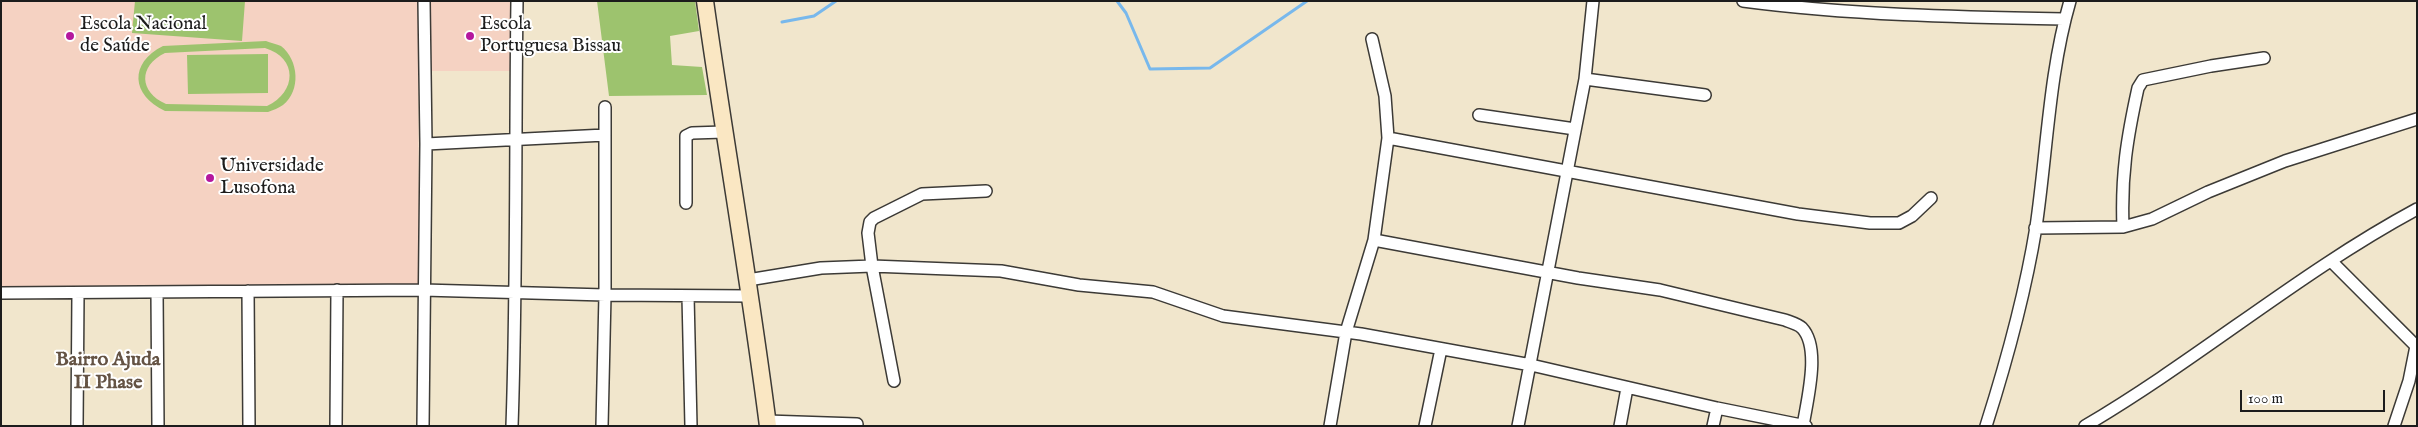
<!DOCTYPE html>
<meta charset="utf-8">
<style>
body{margin:0}
#map{position:relative;width:2418px;height:427px;overflow:hidden;background:#f1e6cc;font-family:"IM FELL English",serif}
canvas{display:block}
.frame{position:absolute;inset:0;border:2px solid #1c1c1c;pointer-events:none}
.scale{position:absolute;left:2240px;top:390px;width:145px;height:22px;box-sizing:border-box;border:2px solid #1c1c1c;border-top:0;padding-left:6px;font-size:15px;line-height:18px;white-space:nowrap;color:#1c1c1c;-webkit-text-stroke:4px #fff;paint-order:stroke}
</style>
<div id="map">
<canvas width="2418" height="427"></canvas>
<div class="frame"></div>
<div class="scale">100 m</div>
</div>
<script>
const ctx = document.querySelector('canvas').getContext('2d');
ctx.lineJoin = 'round';
function fill(path, color) { ctx.fillStyle = color; ctx.fill(path, 'evenodd'); }
function stroke(path, color, width, dash) { ctx.strokeStyle = color; ctx.lineWidth = width; ctx.lineCap = dash ? 'butt' : 'round'; ctx.setLineDash(dash || []); ctx.stroke(path); }
function drawText(font, color, halo, rows, align = 'center') {
  ctx.font = font + ' "IM FELL English",serif'; ctx.lineWidth = 4; ctx.setLineDash([]); ctx.textBaseline = 'middle'; ctx.strokeStyle = halo; ctx.fillStyle = color; for (const [text, x, y, turn = 0] of rows) {
    ctx.save(); ctx.translate(x, y); ctx.rotate((+turn || 0) * Math.PI / 180); ctx.textAlign = isNaN(turn) ? turn : align; if (halo) ctx.strokeText(text, 0, 0); ctx.fillText(text, 0, 0); ctx.restore();
  }
}
fill(new Path2D(`
 M 1,1 L 418,1 L 419,286 L 1,289 Z
 M 427,1 L 511,1 L 511,71 L 428,71 Z`), '#f5d2c2');
fill(new Path2D(`
 M 135,1 L 245,1 L 242,41 L 132,33 Z
 M 597,1 L 695,1 L 699,31 L 670,36 L 672,65 L 702,67 L 707,95 L 609,96 Z
 M 266,41 C 270,43 277,44 281,46 C 299,60 301,91 283,105 C 279,108 273,110 268,112 L 165,111 C 131,95 129,63 163,46 ZM 265,48 C 298,58 297,92 267,106 L 166,104 C 139,92 138,66 165,53 Z
 M 268,54 L 268,93 L 188,94 L 187,55 Z`), '#9dc36e');
stroke(new Path2D(`
 M 1117,1 L 1126,13 L 1150,69 L 1210,68 L 1307,1
 M 782,22 L 814,16 L 836,1`), '#78b8ec', 3);
const minor = new Path2D(`
 M 1743,1 C 1849,15 1958,17 2065,19
 M 1585,79 L 1705,95
 M 1479,115 L 1575,129
 M 1388,138 L 1798,214 L 1870,223 L 1899,223 L 1912,216 L 1931,198
 M 426,144 L 605,135
 M 686,203 L 686,136 L 692,133 L 724,132
 M 2123,227 C 2121,175 2127,138 2138,88 L 2143,80 L 2211,66 L 2264,58
 M 2035,228 L 2123,227 L 2152,219 L 2208,192 L 2285,161 L 2417,119
 M 1374,240 L 1578,278 L 1660,290 L 1785,320 C 1790,322 1798,324 1802,328 C 1821,348 1807,400 1803,426
 M 2331,261 L 2416,346 L 2409,381 L 2394,426
 M 748,280 L 821,268 L 872,266 L 1001,271 L 1079,285 L 1153,292 L 1223,316 L 1361,334 L 1531,365 L 1717,408 L 1806,426
 M 248,291 L 249,426
 M 157,292 L 158,426
 M 1,293 L 423,290 L 605,295 L 751,296
 M 688,296 L 691,426
 M 894,381 L 872,266 L 868,233 L 870,222 L 874,218 L 922,194 L 986,191
 M 767,421 L 857,424
 M 77,426 L 78,293
 M 336,426 L 337,290
 M 423,426 L 426,144 L 424,1
 M 512,426 C 517,284 515,143 517,1
 M 602,426 L 605,295 L 605,107
 M 1330,426 L 1346,332 L 1374,240 L 1388,138 L 1385,96 L 1372,39
 M 1425,426 L 1441,349
 M 1518,426 L 1585,79 L 1593,1
 M 1620,426 L 1627,388
 M 1713,426 L 1717,408
 M 1986,426 C 2007,360 2025,295 2036,227 C 2047,152 2049,73 2070,1
 M 2085,426 C 2199,359 2300,272 2417,209`);
const secondary = new Path2D(`
 M 705,1 C 725,143 750,284 768,426`);
stroke(minor, '#3c3a36', 14);
stroke(secondary, '#3c3a36', 19);
stroke(minor, '#fff', 11);
stroke(secondary, '#fae7c3', 16);
for (const [x, y, r, color] of [
 [70,36,5,"#b5179e"],
 [470,36,5,"#b5179e"],
 [210,178,5,"#b5179e"]
]) { const dot = new Path2D(); dot.arc(x, y, r, 0, 2 * Math.PI); ctx.fillStyle = color; ctx.fill(dot); stroke(dot, '#fff', 2); }
drawText('19px', '#1c1c1c', '#fff', [
 ["Escola Nacional",80,25],
 ["de Saúde",80,47],
 ["Escola",480,25],
 ["Portuguesa Bissau",480,47],
 ["Universidade",220,167],
 ["Lusofona",220,189]
], 'left');
drawText('bold 20px', '#645344', '#fff', [
 ["Bairro Ajuda",108,361],
 ["II Phase",108,384]
]);
</script>
